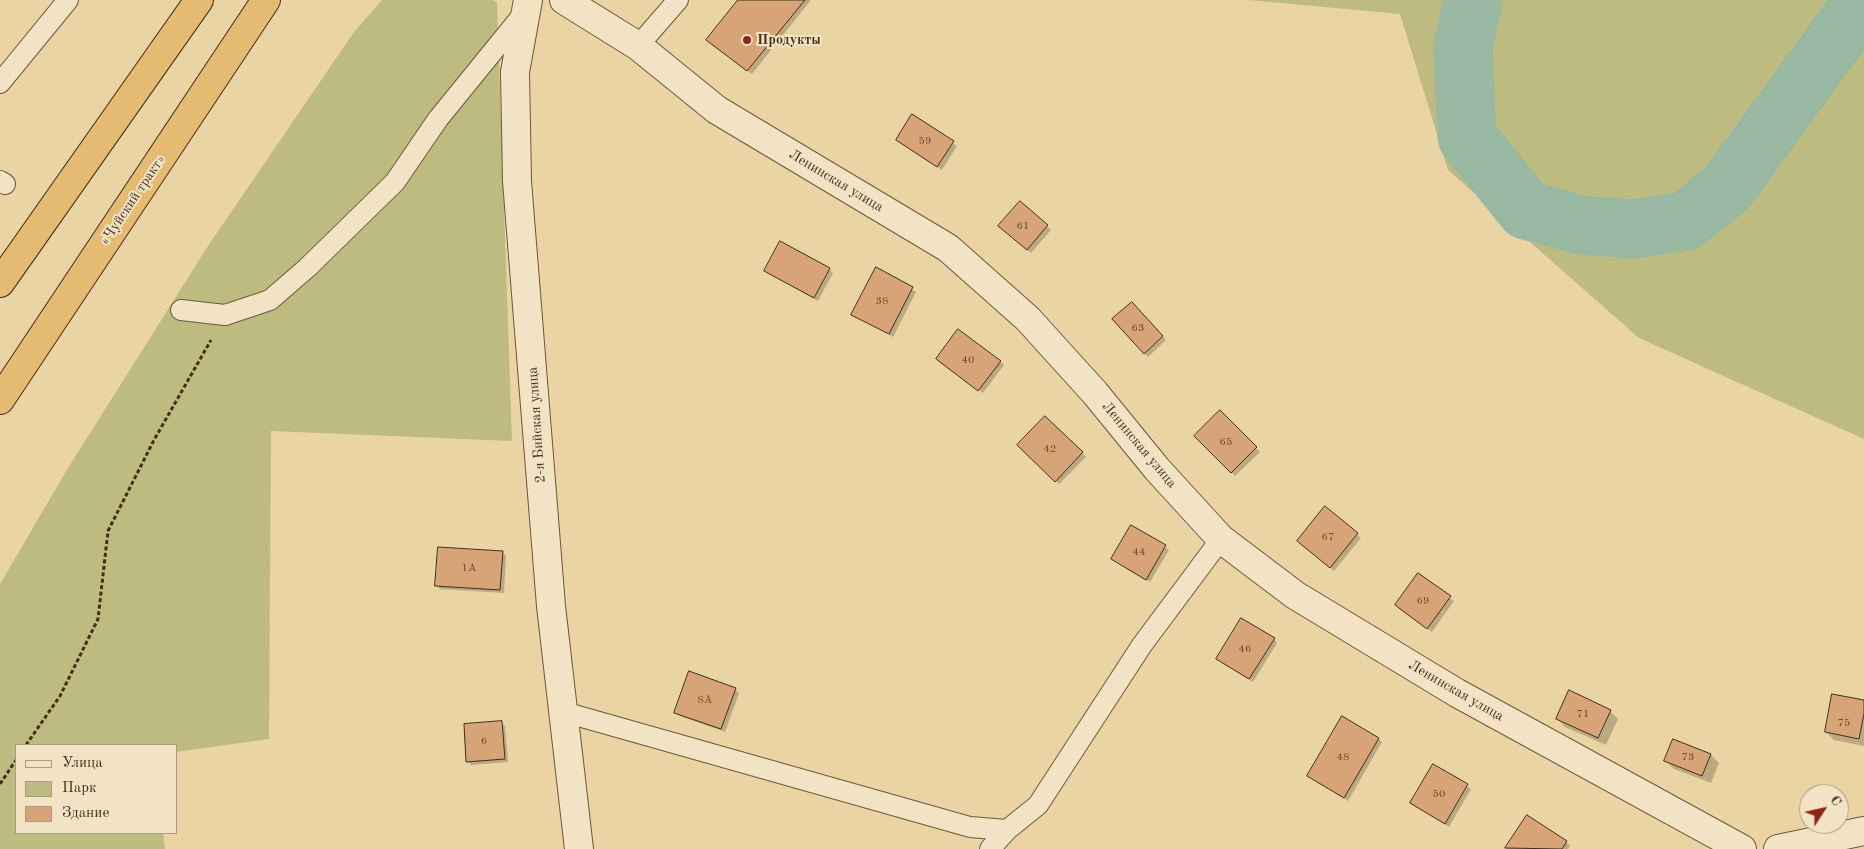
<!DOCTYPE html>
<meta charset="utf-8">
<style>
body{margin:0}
#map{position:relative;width:1864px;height:849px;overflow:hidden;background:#ead4a3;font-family:"Old Standard TT",serif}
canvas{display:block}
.legend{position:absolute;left:15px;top:744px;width:162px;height:90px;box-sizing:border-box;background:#f1e3c3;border:1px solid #ab9b7f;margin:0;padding:6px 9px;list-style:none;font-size:15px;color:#422e18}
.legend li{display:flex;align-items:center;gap:10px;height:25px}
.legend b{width:25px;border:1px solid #ab9b7f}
.north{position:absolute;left:1799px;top:784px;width:50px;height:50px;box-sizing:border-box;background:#f1e3c3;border:1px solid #ab9b7f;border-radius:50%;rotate:55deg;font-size:14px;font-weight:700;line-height:20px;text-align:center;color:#422e18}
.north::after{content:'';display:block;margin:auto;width:18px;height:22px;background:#8f2418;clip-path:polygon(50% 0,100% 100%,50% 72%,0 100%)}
</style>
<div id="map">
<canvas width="1864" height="849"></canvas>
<ul class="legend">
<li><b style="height:6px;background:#f1e3c3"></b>Улица</li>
<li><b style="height:14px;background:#bebb80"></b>Парк</li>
<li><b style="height:14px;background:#d7a477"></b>Здание</li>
</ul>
<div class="north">С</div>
</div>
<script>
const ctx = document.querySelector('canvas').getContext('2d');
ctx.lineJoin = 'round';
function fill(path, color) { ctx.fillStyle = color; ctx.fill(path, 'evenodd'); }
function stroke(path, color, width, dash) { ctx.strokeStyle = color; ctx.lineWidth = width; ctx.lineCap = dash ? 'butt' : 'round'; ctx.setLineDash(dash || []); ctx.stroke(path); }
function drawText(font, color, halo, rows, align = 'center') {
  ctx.font = font + ' "Old Standard TT",serif'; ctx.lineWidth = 4; ctx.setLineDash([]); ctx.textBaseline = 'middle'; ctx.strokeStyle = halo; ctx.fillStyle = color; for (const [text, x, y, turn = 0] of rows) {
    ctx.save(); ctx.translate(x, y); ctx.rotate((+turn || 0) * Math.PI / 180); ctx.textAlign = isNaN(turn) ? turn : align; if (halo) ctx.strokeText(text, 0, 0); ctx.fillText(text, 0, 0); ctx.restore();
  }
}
fill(new Path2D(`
 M 382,0 L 492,0 L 497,2 L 512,441 L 271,431 L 269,739 L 176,752 L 176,745 L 16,745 L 16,833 L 163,833 L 165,849 L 0,849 L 0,584 L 68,468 L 208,246 L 354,32 Z
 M 1248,0 L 1864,0 L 1864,439 L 1639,338 L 1448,170 L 1400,14 Z`), '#bebb80');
fill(new Path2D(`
 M 739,0 L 811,0 L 752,74 L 711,44 Z
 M 913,116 L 957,146 L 942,170 L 897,140 Z
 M 1020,203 L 1051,230 L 1031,253 L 1004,230 Z
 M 829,269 L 833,273 L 818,301 L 765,271 Z
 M 876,269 L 916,292 L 893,337 L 852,314 Z
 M 1132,303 L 1166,340 L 1148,357 L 1114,320 Z
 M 1000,362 L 1004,365 L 983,393 L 941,363 Z
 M 1220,411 L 1260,452 L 1235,476 L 1196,436 Z
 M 1045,418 L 1086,457 L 1059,484 L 1019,445 Z
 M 1326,508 L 1361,538 L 1334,571 L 1302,545 Z
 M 1132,526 L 1169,550 L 1150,582 L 1116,562 Z
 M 502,552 L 506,556 L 504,593 L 440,589 L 437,585 Z
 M 1418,575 L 1454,601 L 1432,632 L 1400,609 Z
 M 1274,639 L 1277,643 L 1253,682 L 1221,662 Z
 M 735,689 L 739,693 L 725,732 L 680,716 L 676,712 Z
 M 1864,702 L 1864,746 L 1834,740 L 1826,732 Z
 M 1610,711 L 1618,719 L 1606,745 L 1565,727 L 1557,718 Z
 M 501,723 L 505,726 L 508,762 L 471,765 L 468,761 Z
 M 1378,739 L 1382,742 L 1348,801 L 1308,776 Z
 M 1711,755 L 1719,763 L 1711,783 L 1674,769 L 1666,761 Z
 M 1434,765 L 1471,789 L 1449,827 L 1412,803 Z
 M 1528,817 L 1566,842 L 1570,846 L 1568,849 L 1507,849 Z`), '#0003');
stroke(new Path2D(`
 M 1473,0 L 1463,48 L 1467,137 L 1526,210 L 1581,225 L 1633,229 L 1686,221 L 1727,188 L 1864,0`), '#98b8a2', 59);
const building = new Path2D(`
 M 738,0 L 805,0 L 747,71 L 706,40 Z
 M 912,114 L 954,141 L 937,167 L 896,140 Z
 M 1020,201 L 1048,225 L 1027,250 L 998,226 Z
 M 780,241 L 830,268 L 814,298 L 764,271 Z
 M 876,267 L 913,287 L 889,334 L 851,315 Z
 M 1132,302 L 1163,336 L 1144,354 L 1112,319 Z
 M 958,329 L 1001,361 L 978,391 L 936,359 Z
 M 1220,410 L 1257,447 L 1231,473 L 1194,436 Z
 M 1045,416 L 1083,452 L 1055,482 L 1017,445 Z
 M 1325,506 L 1358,533 L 1330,568 L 1297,541 Z
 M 1131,525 L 1166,545 L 1146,580 L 1111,559 Z
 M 438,547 L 503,551 L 500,590 L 435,586 Z
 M 1418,573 L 1451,596 L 1427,629 L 1395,605 Z
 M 1241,618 L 1275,638 L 1249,679 L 1216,659 Z
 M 689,671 L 736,688 L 721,729 L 674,713 Z
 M 1569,690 L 1611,710 L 1598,738 L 1556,719 Z
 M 1832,694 L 1864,700 L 1864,714 L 1859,739 L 1825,732 Z
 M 1342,716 L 1379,738 L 1344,798 L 1307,776 Z
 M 502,721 L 505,759 L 466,762 L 464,724 Z
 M 1673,739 L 1711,754 L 1702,776 L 1664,761 Z
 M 1433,764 L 1468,784 L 1445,824 L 1410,803 Z
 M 1527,815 L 1567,841 L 1562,849 L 1505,848 Z`);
fill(building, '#d7a477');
stroke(building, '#422e18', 1);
const service = new Path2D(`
 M 638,46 L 678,0
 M 0,83 L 68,0
 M 0,181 L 5,184
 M 181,310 L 225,315 L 270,300 L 307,268 L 395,182 L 438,119 L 525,12
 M 564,712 L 970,827 L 1007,830 L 1038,805 L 1142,645 L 1221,539
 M 990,849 L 1007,830`);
const minor = new Path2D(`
 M 528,0 L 515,72 L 517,181 L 551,606 L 579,849
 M 1778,849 L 1864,831`);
const tertiary = new Path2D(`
 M 564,0 L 638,46 L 717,110 L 948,248 L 1028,319 L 1095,393 L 1157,469 L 1221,539 L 1295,595 L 1457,693 L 1742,849`);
const trunk = new Path2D(`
 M 0,283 L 199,0
 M 0,400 L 266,0`);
stroke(service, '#6c583b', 22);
stroke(minor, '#6c583b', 30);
stroke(tertiary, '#6c583b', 30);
stroke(trunk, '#422e18', 30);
stroke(new Path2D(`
 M 26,745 L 60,696 L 98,619 L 108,531 L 154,440 L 211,340
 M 0,784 L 16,760`), '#422e18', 3, [4, 2.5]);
stroke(service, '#f1e3c3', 20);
stroke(minor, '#f1e3c3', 28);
stroke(tertiary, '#f1e3c3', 28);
stroke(trunk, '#e5ba72', 28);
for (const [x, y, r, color] of [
 [747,40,5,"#8f2418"]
]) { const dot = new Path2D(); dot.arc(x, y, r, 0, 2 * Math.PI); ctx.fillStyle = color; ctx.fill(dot); stroke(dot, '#f1e3c3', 2); }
drawText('11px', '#674c30', null, [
 ["59",925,141],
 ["61",1023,226],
 ["38",882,301],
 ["63",1138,328],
 ["40",968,360],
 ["65",1226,442],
 ["42",1050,449],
 ["67",1328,537],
 ["44",1139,552],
 ["1А",469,568],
 ["69",1423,601],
 ["46",1245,649],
 ["8А",705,700],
 ["71",1583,714],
 ["75",1844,723],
 ["6",484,741],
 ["48",1343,757],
 ["73",1688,757],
 ["50",1439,794]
]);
drawText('bold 14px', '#422e18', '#f1e3c3', [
 ["Продукты",757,40]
], 'left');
drawText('14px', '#422e18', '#f1e3c3', [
 ["Ленинская улица",836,181,31],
 ["«Чуйский тракт»",133,200,-56],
 ["2-я Бийская улица",537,425,-94],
 ["Ленинская улица",1139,445,50],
 ["Ленинская улица",1456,691,30]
]);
</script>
